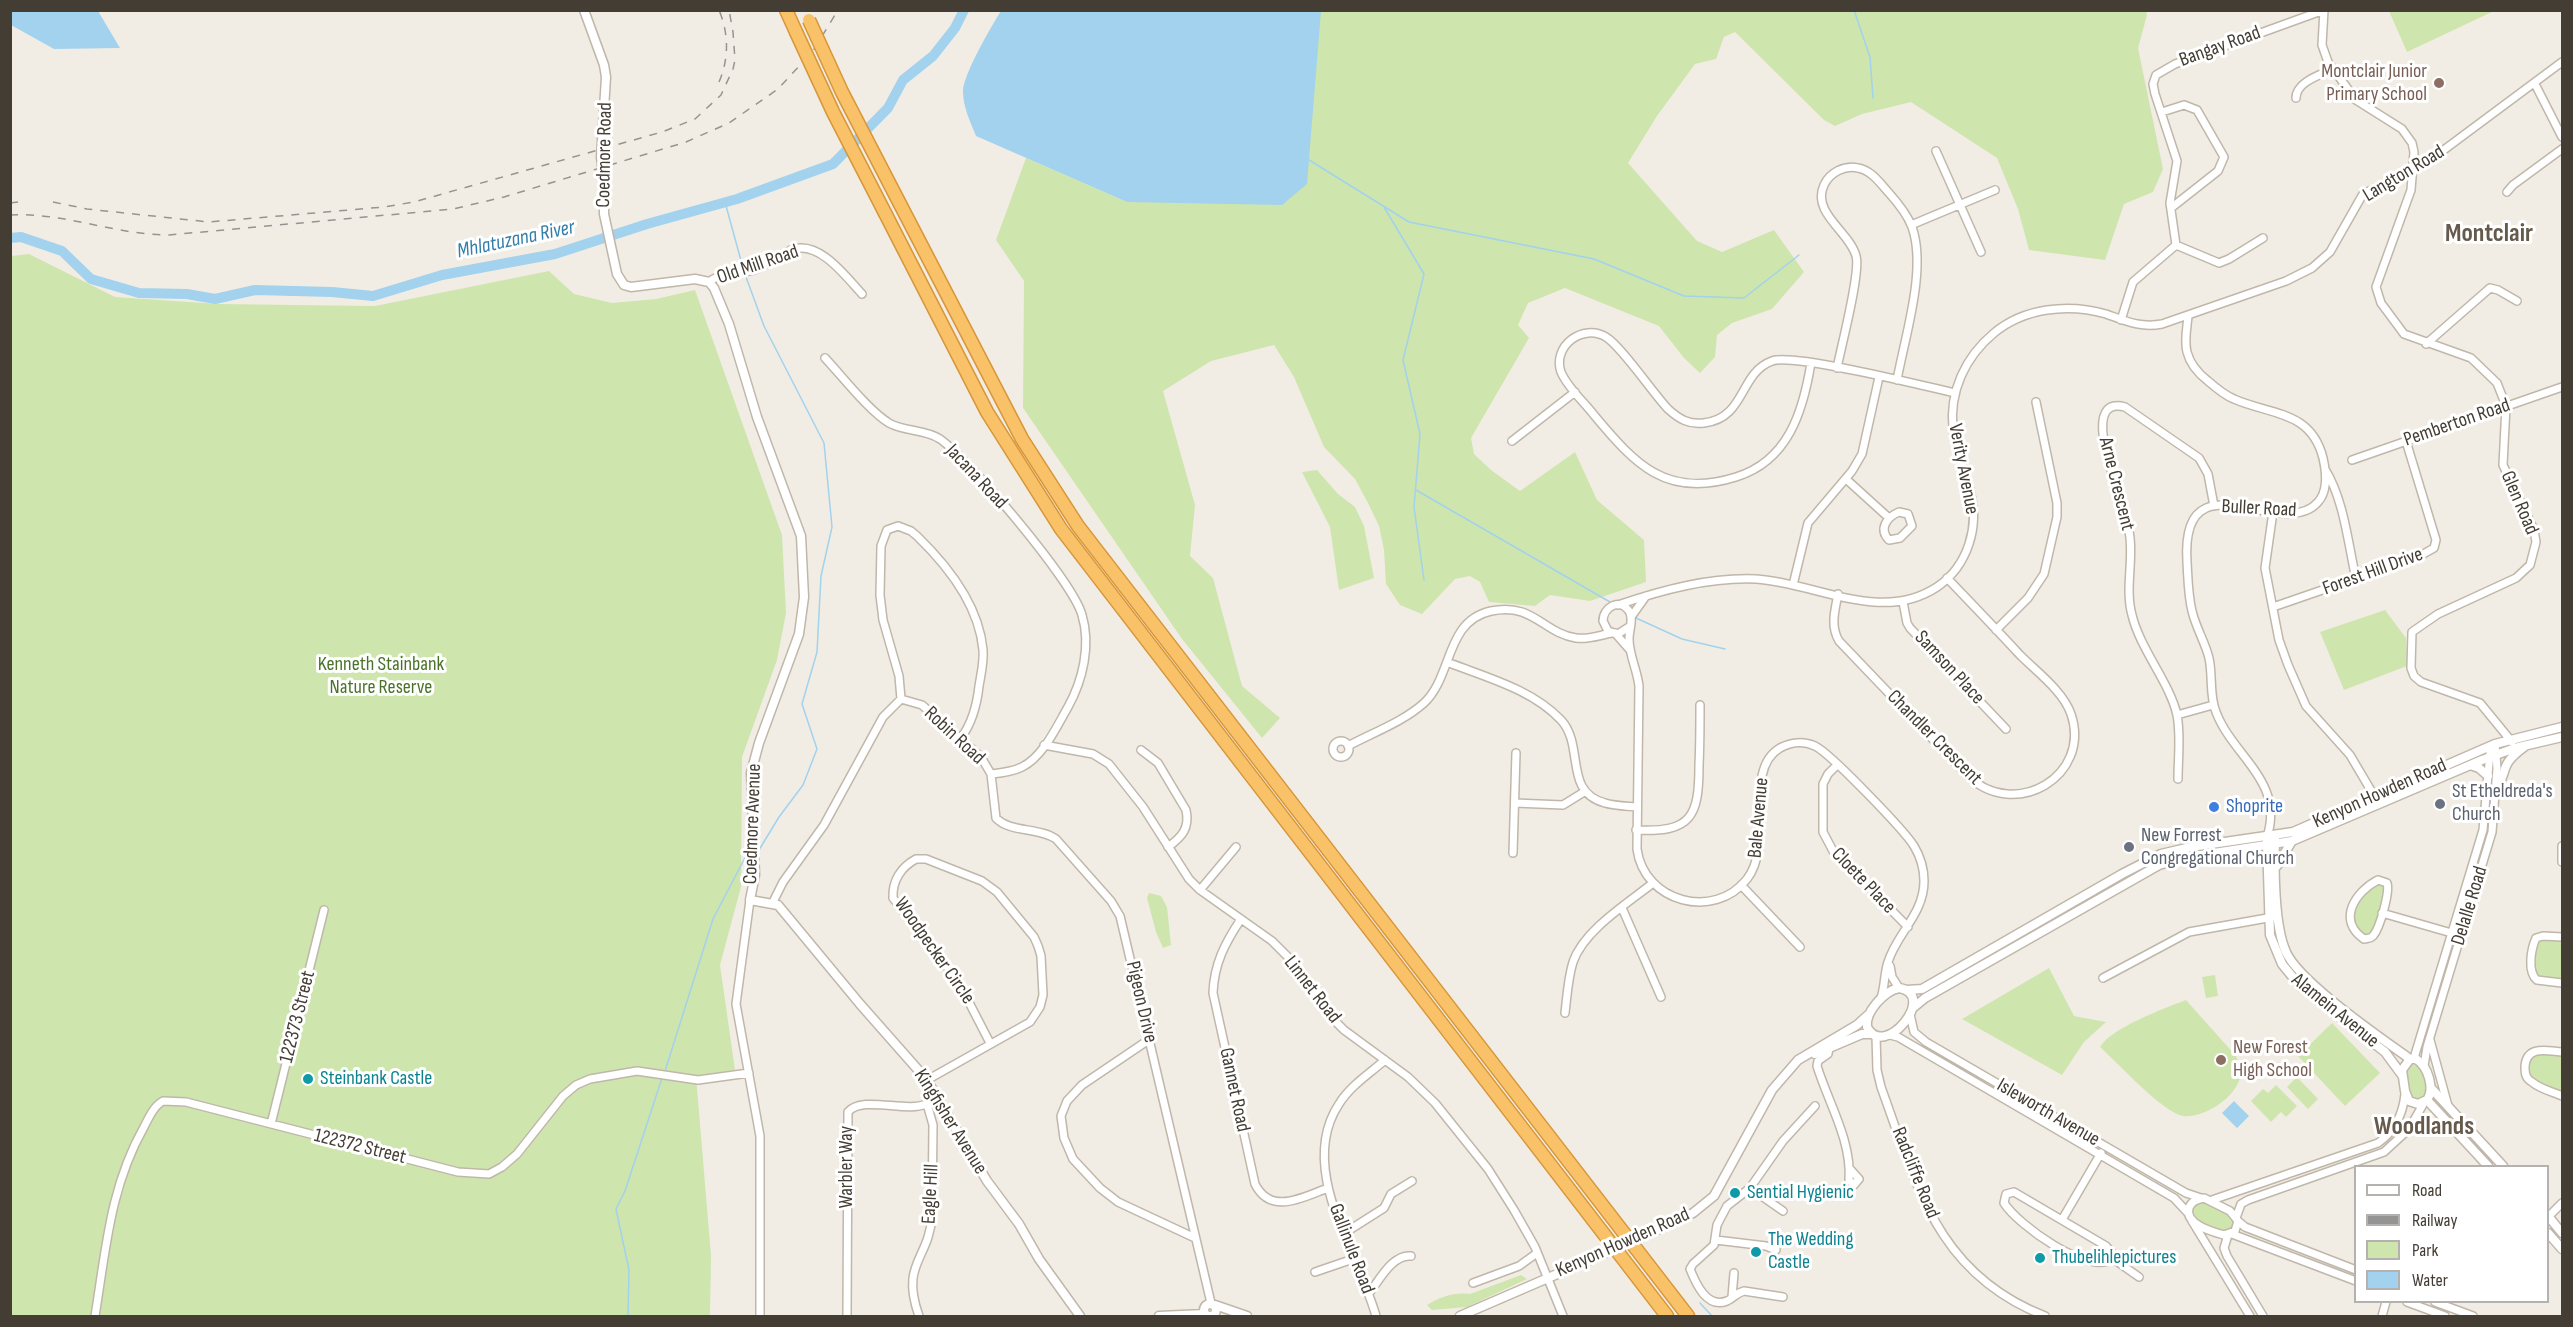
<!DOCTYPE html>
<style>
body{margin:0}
#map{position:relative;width:2573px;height:1327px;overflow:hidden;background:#f2ede4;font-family:"Sofia Sans Condensed",sans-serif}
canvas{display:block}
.frame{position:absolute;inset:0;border:12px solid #443d34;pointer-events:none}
.legend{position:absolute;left:2354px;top:1165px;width:195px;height:138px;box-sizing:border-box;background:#fff;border:2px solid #b4b1ae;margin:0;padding:8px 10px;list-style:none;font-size:18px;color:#443d34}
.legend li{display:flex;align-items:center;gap:12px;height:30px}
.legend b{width:30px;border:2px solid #b4b1ae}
</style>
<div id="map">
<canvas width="2573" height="1327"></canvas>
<div class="frame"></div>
<ul class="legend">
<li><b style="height:8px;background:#fff"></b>Road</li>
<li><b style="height:8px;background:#949494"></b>Railway</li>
<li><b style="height:16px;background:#cfe5ae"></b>Park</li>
<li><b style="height:16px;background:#a2d2ed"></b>Water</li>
</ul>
</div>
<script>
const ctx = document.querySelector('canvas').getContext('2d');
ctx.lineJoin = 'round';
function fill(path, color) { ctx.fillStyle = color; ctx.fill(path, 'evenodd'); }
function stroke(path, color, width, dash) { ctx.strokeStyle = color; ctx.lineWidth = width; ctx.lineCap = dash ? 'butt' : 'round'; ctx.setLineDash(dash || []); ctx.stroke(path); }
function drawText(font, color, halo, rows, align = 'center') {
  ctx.font = font + ' "Sofia Sans Condensed",sans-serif'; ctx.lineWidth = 6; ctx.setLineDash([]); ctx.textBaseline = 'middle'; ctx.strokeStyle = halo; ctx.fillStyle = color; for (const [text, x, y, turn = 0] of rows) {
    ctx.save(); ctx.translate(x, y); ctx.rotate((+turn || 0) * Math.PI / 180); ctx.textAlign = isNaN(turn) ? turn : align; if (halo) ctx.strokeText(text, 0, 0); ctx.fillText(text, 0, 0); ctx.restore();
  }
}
fill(new Path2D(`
 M 2146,10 L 2147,15 L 2138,48 L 2163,169 L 2153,192 L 2124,204 L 2105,260 L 2029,250 L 2018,209 L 1997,158 L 1911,102 L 1862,114 L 1835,126 L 1824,120 L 1735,32 L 1724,37 L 1716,59 L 1695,64 L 1657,116 L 1628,163 L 1697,241 L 1722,252 L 1774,230 L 1804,272 L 1772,309 L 1732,323 L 1717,335 L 1715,357 L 1700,373 L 1684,358 L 1659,326 L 1565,288 L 1528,303 L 1518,325 L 1529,338 L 1471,438 L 1474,454 L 1491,470 L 1520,491 L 1575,452 L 1597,500 L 1644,540 L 1646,582 L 1590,601 L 1550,595 L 1535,606 L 1489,602 L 1480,582 L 1470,576 L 1455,579 L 1422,614 L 1400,605 L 1386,584 L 1384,550 L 1379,526 L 1368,503 L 1355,479 L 1324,447 L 1294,377 L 1274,345 L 1211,361 L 1163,391 L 1195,505 L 1190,556 L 1213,578 L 1242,686 L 1280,718 L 1262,738 L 1182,639 L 1023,408 L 1024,281 L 996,240 L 1026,158 L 1127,202 L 1321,11 Z
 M 2389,11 L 2494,11 L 2407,52 Z
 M 29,254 L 115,297 L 219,304 L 375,306 L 549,271 L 574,294 L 612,303 L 656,299 L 695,290 L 782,535 L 786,613 L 777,660 L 742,757 L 741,887 L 720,965 L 735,1070 L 696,1076 L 711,1256 L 710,1316 L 11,1316 L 11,256 Z
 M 1317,470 L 1338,494 L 1355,507 L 1364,526 L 1374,578 L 1339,590 L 1330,527 L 1302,472 Z
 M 2385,610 L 2406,638 L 2407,666 L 2344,690 L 2320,632 Z
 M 2377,883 L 2383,883 L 2387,890 L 2373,934 L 2366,937 C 2342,915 2357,899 2377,883 Z
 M 1149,893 L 1161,896 L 1167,907 L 1171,945 L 1163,948 L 1156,932 L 1147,898 Z
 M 2543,939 L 2562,940 L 2562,980 L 2537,977 L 2534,971 L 2536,944 Z
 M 2049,968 L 2074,1016 L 2106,1022 L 2084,1042 L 2062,1075 L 1962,1019 Z
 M 2215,975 L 2218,996 L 2206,998 L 2202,977 Z
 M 2186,1000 L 2236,1056 L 2242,1072 C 2239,1086 2230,1097 2218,1105 C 2209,1111 2193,1118 2183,1116 C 2162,1112 2118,1063 2100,1047 C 2111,1028 2165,1008 2186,1000 Z
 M 2332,1023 L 2380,1073 L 2345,1106 L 2298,1056 Z
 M 2538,1053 L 2562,1055 L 2562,1093 L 2529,1077 L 2529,1058 Z
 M 2412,1064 L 2421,1068 C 2423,1079 2431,1092 2420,1100 L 2412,1096 L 2406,1073 L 2406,1070 Z
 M 2297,1077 L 2318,1099 L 2308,1109 L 2287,1087 Z
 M 2276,1085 L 2297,1106 L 2286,1117 L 2281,1112 L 2271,1122 L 2251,1101 L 2263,1089 L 2268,1093 Z
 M 2204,1201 L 2228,1214 L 2234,1223 L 2232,1229 C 2219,1236 2205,1225 2194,1218 L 2192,1209 L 2194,1205 Z
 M 1521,1275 L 1527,1279 L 1467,1307 L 1432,1310 L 1427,1305 C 1440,1297 1454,1292 1470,1294 Z`), '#cfe5ae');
fill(new Path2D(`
 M 11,10 L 98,11 L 120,48 L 54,49 L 11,25 Z
 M 1001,11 L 1321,11 L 1307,184 L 1282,205 L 1127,202 L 976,136 C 970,121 963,107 963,91 C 963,75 992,25 1001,11 Z
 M 2234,1101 L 2249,1116 L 2237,1128 L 2222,1113 Z`), '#a2d2ed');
stroke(new Path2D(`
 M 1854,10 L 1870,57 L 1873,98
 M 1309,160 L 1409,222 L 1594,259 L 1684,296 L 1744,298 L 1799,255
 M 725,202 L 743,268
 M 1384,207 L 1424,274 L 1403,360 L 1420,434 L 1414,507 L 1424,580
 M 746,277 L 764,326 L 824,443 L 832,527 L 821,576 L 817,652 L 802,704 L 817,749 L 803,785 L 779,817 L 759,850
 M 1416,490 L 1610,602
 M 1636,618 L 1682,639 L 1725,649
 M 665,1071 L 713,919 L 748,852
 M 1700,1303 L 1712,1316
 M 628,1316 L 629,1270 L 616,1209 L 625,1191 L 662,1078`), '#a2d2ed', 1.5);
stroke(new Path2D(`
 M 10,238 L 21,237 L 62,251 L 91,279 L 139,293 L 187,294 L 215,299 L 255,290 L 332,292 L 373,296 L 442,275 L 555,254 L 647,224 L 737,199 L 833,164 L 888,108 L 903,80 L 933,56 L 955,28 L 964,10`), '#a2d2ed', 10);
const minor = new Path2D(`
 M 2535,84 L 2562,137
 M 2296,98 C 2296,82 2320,75 2333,69
 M 2162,112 L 2184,105 L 2197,110 L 2224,157 L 2218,171 L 2171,208
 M 1936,151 L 1981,252
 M 2507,192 L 2513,185 L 2562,149
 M 1911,225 L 1995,190
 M 2176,245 L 2219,263 L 2229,259 L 2263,238
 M 709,282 C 721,272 739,274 754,270 C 767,265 778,256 791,250 C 819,239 846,277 862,294
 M 2188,316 C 2187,328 2184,341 2187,352 C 2190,364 2199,374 2208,381 C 2216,388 2224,395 2234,399 C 2270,415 2311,410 2323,458 C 2326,471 2328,491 2318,502 C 2283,543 2180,452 2187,562 C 2188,578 2188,595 2192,611 C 2196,628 2205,642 2209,658 C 2213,676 2209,695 2216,712 C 2233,757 2285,781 2267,837
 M 2121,320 L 2133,282 L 2176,245 L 2170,203 L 2177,161 L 2155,94 L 2153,84 L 2156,75 L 2175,64 L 2324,10 L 2322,45 L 2328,62 L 2356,100 L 2402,129 L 2412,143 L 2414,152 L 2411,190 L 2376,287 L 2381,303 L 2404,334 L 2471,358 L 2497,383 L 2506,406 L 2503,465 L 2534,530 L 2536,542 L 2530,565 L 2516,578 L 2438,614 L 2412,632 L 2411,668 L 2414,676 L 2421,682 L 2480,703 L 2512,742
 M 2426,344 L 2490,288 L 2498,290 L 2517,301
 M 825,358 C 842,376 869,411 889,423 C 905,432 925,429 940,439 C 970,460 1073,582 1082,615 C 1091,645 1083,680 1068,707 C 1057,726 1043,757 1022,767 C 1012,772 1001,773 991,774
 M 1811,363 C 1803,412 1788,461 1736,477 C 1666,499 1635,464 1594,415 C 1584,402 1567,387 1561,372 C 1552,346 1583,323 1606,337 C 1622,347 1652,392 1668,409 C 1679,419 1689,425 1704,423 C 1746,418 1739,373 1772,361 C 1794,353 1924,386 1955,393
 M 1837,368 C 1841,347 1861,272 1856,256 C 1850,232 1811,213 1824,185 C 1830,172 1845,165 1858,168 C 1871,170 1880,183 1889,193 C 1898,203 1907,214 1912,227 C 1927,269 1905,336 1897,380
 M 1512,441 L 1575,392
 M 2352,460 L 2562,387
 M 2325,469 C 2344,500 2348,543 2356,579
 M 1846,479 L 1889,518
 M 1899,512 L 1908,514 L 1912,526 L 1900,538 L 1889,540 C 1878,529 1887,517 1899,512 Z
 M 2273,512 L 2265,568 L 2279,640 L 2288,665 L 2306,706 L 2350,755 L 2376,799
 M 1793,585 L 1808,523 L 1852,471 L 1862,454 L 1879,377
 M 1838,594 C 1835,610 1830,626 1839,641 L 1968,776 C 2015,821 2092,776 2071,714 C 2063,691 2037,672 2020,655 C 1996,629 1972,604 1947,578
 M 1903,602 L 1907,623 L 1910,628 L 2006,729
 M 1618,605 C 1662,590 1710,577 1756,579 C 1817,583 1881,624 1937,587 C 1968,566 1980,526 1970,491 C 1965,470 1956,450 1953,429 C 1949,392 1965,357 1994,333 C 2024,308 2068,303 2106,314 C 2126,321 2140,328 2162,324 L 2286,281 L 2312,268 L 2330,252 L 2363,194 L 2414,170 L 2437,155 L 2562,62
 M 2273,607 L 2418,557 L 2434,548 L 2436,540 L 2406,441
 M 1631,617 L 1646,596
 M 1629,627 L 1618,634 L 1608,631 L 1603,621 C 1603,608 1619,597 1629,611 C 1634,618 1629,630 1629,639 C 1629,655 1637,669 1639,686 L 1637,849 C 1644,902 1714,921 1747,879 C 1775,843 1742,770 1780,748 C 1791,742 1804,741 1815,746 C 1830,753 1904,830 1914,846 C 1920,856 1924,868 1924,881 C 1924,914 1897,933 1888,962 C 1884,974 1885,986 1881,998
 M 1996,630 L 2028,598 L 2044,574 L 2057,517 L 2057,503 L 2036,402
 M 1615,633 L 1629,649
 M 1447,662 C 1485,677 1532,689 1561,720 C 1585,746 1563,792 1605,803 C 1615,806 1626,806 1637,807
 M 901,699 L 899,676 L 883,620 L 880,595 L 881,546 L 887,530 L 898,526 L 911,531 L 917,536 C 948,566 979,605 983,650 C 984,662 981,674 979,686 C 977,705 972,723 961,738
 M 2177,715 L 2213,705
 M1333 749a8 8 0 1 1 16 0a8 8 0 1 1-16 0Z
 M 1044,745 L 1093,754 L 1109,764 L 1143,807 L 1189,879 L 1200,890 L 1272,941 L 1292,961 L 1331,1017 L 1344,1030 L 1408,1077 L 1435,1103 L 1488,1169 L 1514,1210 L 1535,1247 L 1563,1316
 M 1348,746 C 1372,733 1403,722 1424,703 C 1453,676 1445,621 1491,611 C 1533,602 1543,633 1576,638 C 1588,640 1600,635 1612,633
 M 1141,750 L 1158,763 L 1186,810 C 1190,828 1182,837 1168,847
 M 1837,765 L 1828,774 L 1823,784 L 1823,832 L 1833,851 L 1908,927
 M 2178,779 C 2178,758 2181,735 2177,715 C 2170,683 2140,649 2132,615 C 2125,590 2133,563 2130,538 C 2129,530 2128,522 2126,515 C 2122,499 2076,394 2125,407 L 2199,458 L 2208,474 L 2214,506
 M 1515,803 L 1563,805 L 1584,792
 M 1636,830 C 1692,833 1699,816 1699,765 C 1700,745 1700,725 1700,705
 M 2562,846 L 2562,862
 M 1513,853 L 1516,753
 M 2378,880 L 2387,883 C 2390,892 2380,928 2373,936 C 2370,939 2368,938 2364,939 C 2336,920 2356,891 2378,880 Z
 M 1741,885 L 1800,947
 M 1200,890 L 1236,847
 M 750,900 L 736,1004 L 760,1136 L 760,1316
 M 773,902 L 783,882 L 824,825 L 883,717 L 901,699 L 922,705 L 981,757 L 991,774 L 996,818 C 1010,833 1039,827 1056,839 L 1111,901 L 1120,916 L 1211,1303
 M 1622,908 L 1661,997
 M 2382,913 L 2455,934
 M 1241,919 C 1225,943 1214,964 1213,993 L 1255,1184 C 1271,1216 1303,1197 1328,1188
 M 2562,937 L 2543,936 L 2536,938 C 2531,949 2527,972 2537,980 L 2562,983
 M 1890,966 L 1892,977 L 1899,988
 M 2103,978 L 2189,932 L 2273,917
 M 1565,1013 C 1567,996 1568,978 1573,962 C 1584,930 1628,903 1653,883
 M 1910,1014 L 1914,1032 L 1926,1042 L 2186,1193 L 2201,1198
 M 1890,1035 L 1898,1037 L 2174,1198 L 2189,1214
 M 1876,1036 L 1877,1070 L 1881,1087 C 1917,1186 1937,1274 2045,1316
 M 1150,1039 L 1082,1085 L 1067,1101 L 1061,1116 L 1064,1138 L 1073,1159 L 1100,1188 L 1118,1202 L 1195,1238
 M 2430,1040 L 2448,1106
 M 1829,1048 L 1828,1054 L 1818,1061 L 1817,1066 C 1828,1102 1852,1141 1849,1180 L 1854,1185 L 1859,1179 L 1851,1170
 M 2562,1052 C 2547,1051 2527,1045 2525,1066 C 2525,1073 2525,1078 2532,1082 C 2540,1089 2553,1092 2562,1096
 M 2414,1058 L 2483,830 L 2490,753
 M 2424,1066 L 2427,1047 L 2492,832 L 2497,768 L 2495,744
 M 927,1080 L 1030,1022 L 1040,1007 L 1043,995 L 1041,956 L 1038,946 L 1034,937 L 997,892 L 982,881 L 926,859 L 916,859 C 901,867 892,881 893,898 L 958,981 L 990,1043
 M 271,1124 L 324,910
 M 1750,1188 L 1783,1211
 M 2014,1192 L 2106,1246 L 2113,1254 L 2112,1259 C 2087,1275 2018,1225 2004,1203 L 2006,1194 Z
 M 2204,1198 L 2230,1211 L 2238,1221 L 2235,1231 L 2224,1235 C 2213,1232 2184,1224 2189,1208 C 2191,1201 2198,1199 2204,1198 Z
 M 2212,1200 L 2378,1143 C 2395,1131 2403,1114 2405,1094
 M 2548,1217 L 2562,1203
 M 2063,1218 L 2101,1153
 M 2236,1218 L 2241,1204 L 2248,1200 L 2384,1152 L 2409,1129 L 2425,1101
 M 2192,1221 L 2250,1316
 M 2238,1221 L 2245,1227 L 2356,1270
 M 1343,1234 L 1384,1208 L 1391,1194 L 1412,1181
 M 2232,1234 L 2356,1281
 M 2228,1235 L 2224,1248 L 2227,1256 L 2263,1316
 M 1716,1240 L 1766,1246 L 1776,1250
 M 2112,1258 L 2139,1277
 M 1315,1272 L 1353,1259
 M 1473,1283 L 1519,1266 L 1537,1253
 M 1370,1292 C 1380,1279 1393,1254 1411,1256
 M 1732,1297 L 1734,1273
 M 1783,1297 L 1744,1291 C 1736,1293 1734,1298 1727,1301 C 1707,1309 1696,1284 1690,1269 L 1693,1264 L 1714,1245 L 1717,1225 L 1727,1206 L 1750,1188 L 1783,1141 L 1815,1106
 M 2407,1302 L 2445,1316
 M 2435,1302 L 2473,1316
 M 95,1316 C 106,1249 110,1187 144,1127 C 149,1117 154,1106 163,1101 L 186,1102 L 458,1172 L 489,1174 L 502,1167 L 517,1154 L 563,1096 L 576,1085 L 590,1079 L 637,1071 L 698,1080 L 749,1073
 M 847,1316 L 848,1112 C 862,1095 906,1113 926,1104 C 930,1102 934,1098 937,1096
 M 919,1316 C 900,1263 929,1260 932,1216 L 933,1125 L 927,1104
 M 1376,1316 C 1359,1254 1296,1169 1339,1104 C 1350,1086 1369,1074 1385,1060
 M 2382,1316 L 2386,1302`);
const tertiary = new Path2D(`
 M 584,10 L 604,65 L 606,77 L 601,157 L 604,180 L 604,214 L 617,274 L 624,285 L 631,287 L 695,279 L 709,282 L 714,288 L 729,324 L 757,417 L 801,536 L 804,597 L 799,634 L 759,743 L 751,773 L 755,875 L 750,900 L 778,905 L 860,1004 L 927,1080 L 987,1181 L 1019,1224 L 1039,1259 L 1080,1316
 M 2470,765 L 2479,768 L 2488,776
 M 2495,793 C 2509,770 2498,766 2524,747
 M 2275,839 C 2274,868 2274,926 2286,952 C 2299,982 2381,1038 2410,1059
 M 2267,841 L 2270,935 L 2282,964 L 2300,986 L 2385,1052 L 2402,1075
 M 2277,866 L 2292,841
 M 1899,988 C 1939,994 1884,1061 1867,1027 C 1865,1012 1884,991 1899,988 Z
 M 1907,990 L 1922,989 L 2122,874 L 2161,854 L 2191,847 L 2293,832 L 2495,744 L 2562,727
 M 1914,1007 L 1925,998 L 2159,865 L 2188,857 L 2292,841 L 2482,760 L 2515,748 L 2562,737
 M 1815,1054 L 1862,1034 L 1871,1034
 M 2410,1059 L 2416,1059 C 2428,1066 2435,1089 2427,1100 L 2418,1104 L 2409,1101 L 2405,1091 L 2402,1070 Z
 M 2431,1088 L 2503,1166
 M 2427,1100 L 2488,1166
 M 2548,1216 L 2562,1233
 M 1653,1232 L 1693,1213 L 1714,1196 L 1772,1090 L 1798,1060 L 1857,1025 L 1868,1015
 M 2548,1233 L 2562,1249
 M1204 1310a6 6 0 1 1 12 0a6 6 0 1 1-12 0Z
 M 1215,1305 L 1247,1316
 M 1159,1316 L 1205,1314
 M 1460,1316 L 1592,1259`);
const motorway = new Path2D(`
 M 786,10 L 796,32
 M 900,204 L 1022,439 L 1078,526 L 1688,1316
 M 885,213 L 987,412 L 1061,529 L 1667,1316`);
stroke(minor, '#c0b7aa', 10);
stroke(tertiary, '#c0b7aa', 11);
stroke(motorway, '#d79639', 15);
stroke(minor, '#fff', 7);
stroke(tertiary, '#fff', 8);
stroke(motorway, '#f9c268', 12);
stroke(new Path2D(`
 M 719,82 C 729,59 729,34 719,10
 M 53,202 L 87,209 L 209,222 L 384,207 L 414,202 L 662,132 L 695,119 L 721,95 L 733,69 L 735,60 L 733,32 L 729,10
 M 10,203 L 25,201
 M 10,215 C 64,212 115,235 169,235 L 453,209 L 504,197 L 686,142 L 729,123 L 778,89 L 813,51 L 838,10`), '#949494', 1.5, [8, 8]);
const tertiaryBridge = new Path2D(`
 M 1592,1259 L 1653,1232`);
const motorwayBridge = new Path2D(`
 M 809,20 L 842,92 L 900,204
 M 796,32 L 833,112 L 885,213`);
stroke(tertiaryBridge, '#c0b7aa', 11, []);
stroke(motorwayBridge, '#d79639', 15, []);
stroke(tertiaryBridge, '#fff', 8);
stroke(motorwayBridge, '#f9c268', 12);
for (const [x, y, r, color] of [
 [2439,83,6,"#8d6e63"],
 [2440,804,6,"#6b7280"],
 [2214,807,6,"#3f7fe0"],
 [2129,847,6,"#6b7280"],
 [2221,1060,6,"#8d6e63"],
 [308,1079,6,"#0f9aa8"],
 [1735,1193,6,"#0f9aa8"],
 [1756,1252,6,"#0f9aa8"],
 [2040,1258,6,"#0f9aa8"]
]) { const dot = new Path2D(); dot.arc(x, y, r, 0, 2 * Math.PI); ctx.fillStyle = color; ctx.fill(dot); stroke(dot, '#fff', 2); }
drawText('20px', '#443d34', '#fff', [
 ["Bangay Road",2220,47,-20],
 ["Coedmore Road",605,155,-89],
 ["Langton Road",2404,174,-31],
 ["Old Mill Road",758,265,-19],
 ["Pemberton Road",2457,423,-19],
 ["Verity Avenue",1963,469,79],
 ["Jacana Road",976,477,47],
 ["Arne Crescent",2116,484,76],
 ["Glen Road",2519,503,67],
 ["Buller Road",2259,509,3],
 ["Forest Hill Drive",2373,572,-20],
 ["Samson Place",1949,668,47],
 ["Robin Road",954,736,43],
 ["Chandler Crescent",1934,738,45],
 ["Kenyon Howden Road",2380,794,-24],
 ["Bale Avenue",1759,818,-85],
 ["Coedmore Avenue",753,824,-88],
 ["Cloete Place",1863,881,46],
 ["Delalle Road",2470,906,-73],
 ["Woodpecker Circle",934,951,55],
 ["Linnet Road",1312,990,52],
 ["Pigeon Drive",1141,1002,77],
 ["Alamein Avenue",2335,1011,39],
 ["122373 Street",298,1017,-76],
 ["Gannet Road",1234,1090,78],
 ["Isleworth Avenue",2048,1113,30],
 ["Kingfisher Avenue",950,1122,58],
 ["122372 Street",360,1147,14],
 ["Warbler Way",847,1167,-90],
 ["Radcliffe Road",1915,1173,68],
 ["Eagle Hill",931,1194,-87],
 ["Kenyon Howden Road",1623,1243,-24],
 ["Gallinule Road",1351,1249,69]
]);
drawText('20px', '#785e54', '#fff', [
 ["Montclair Junior",2427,72],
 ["Primary School",2427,95],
 ["New Forest",2233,1048,"left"],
 ["High School",2233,1071,"left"]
], 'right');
drawText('20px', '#49732a', '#fff', [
 ["Kenneth Stainbank",381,665],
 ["Nature Reserve",381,688]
]);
drawText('20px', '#5b616d', '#fff', [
 ["St Etheldreda's",2452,792],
 ["Church",2452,815],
 ["New Forrest",2141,836],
 ["Congregational Church",2141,859]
], 'left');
drawText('20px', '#366cbe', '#fff', [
 ["Shoprite",2226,807]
], 'left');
drawText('20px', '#0d838f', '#fff', [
 ["Steinbank Castle",320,1079],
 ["Sential Hygienic",1747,1193],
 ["The Wedding",1768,1240],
 ["Castle",1768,1263],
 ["Thubelihlepictures",2052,1258]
], 'left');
drawText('italic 21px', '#327dab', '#fff', [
 ["Mhlatuzana River",516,240,-12]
]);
drawText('bold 26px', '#665a4c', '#fff', [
 ["Montclair",2489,234],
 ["Woodlands",2424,1127]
]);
</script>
